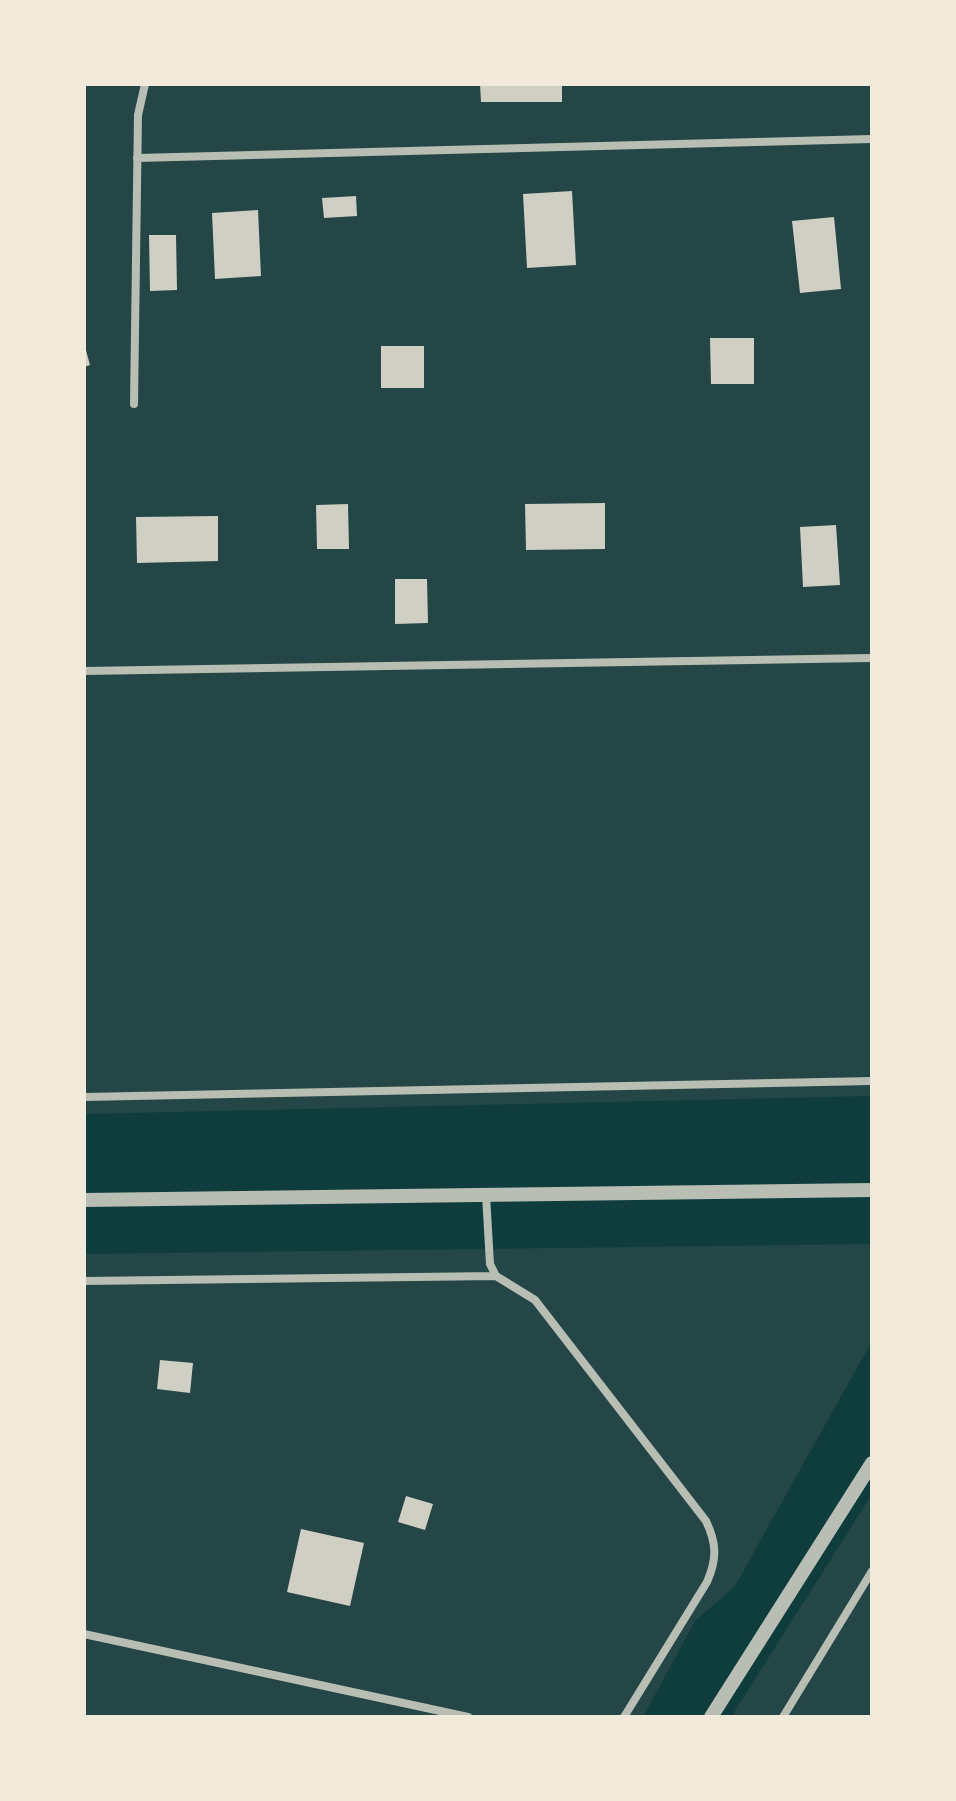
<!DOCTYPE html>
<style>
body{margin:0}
#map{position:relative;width:956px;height:1801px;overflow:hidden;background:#0f3d3e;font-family:"Sofia Sans Condensed",sans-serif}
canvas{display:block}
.frame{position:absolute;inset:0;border:86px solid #f1e9da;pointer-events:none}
</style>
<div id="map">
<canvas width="956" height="1801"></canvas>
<div class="frame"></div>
</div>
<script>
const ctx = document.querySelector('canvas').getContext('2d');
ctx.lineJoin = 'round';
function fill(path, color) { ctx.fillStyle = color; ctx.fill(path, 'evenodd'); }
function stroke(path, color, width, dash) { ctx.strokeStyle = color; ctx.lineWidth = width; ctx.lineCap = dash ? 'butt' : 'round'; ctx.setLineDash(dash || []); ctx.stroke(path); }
fill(new Path2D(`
 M 84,84 L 872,84 L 872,1096 L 84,1114 Z
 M 872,1244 L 872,1341 L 735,1586 L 695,1621 L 643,1717 L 84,1717 L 84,1254 Z
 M 872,1494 L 872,1717 L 731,1717 Z`), '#244646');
fill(new Path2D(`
 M 480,84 L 562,84 L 562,102 L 481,102 Z
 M 572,191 L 576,265 L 527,268 L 523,194 Z
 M 356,196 L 357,216 L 324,218 L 322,198 Z
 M 258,210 L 261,276 L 215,279 L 212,213 Z
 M 834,217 L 841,289 L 800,293 L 792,221 Z
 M 149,235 L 176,235 L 177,290 L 150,291 Z
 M 710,338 L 754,338 L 754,384 L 711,384 Z
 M 84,343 L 90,365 L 84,367 Z
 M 381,346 L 424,346 L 424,388 L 381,388 Z
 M 605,503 L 605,549 L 526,550 L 525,504 Z
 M 348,504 L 349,549 L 317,549 L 316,505 Z
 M 218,516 L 218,561 L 137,563 L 136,517 Z
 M 836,525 L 840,585 L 803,587 L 800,527 Z
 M 395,579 L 427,579 L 428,623 L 395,624 Z
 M 160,1360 L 193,1363 L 190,1393 L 157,1389 Z
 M 406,1496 L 433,1504 L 425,1530 L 398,1522 Z
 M 301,1529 L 364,1543 L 350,1606 L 287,1592 Z`), '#cfcfc3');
stroke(new Path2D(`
 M 137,158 L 872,139
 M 134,404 L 138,115 L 145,84
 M 84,671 L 872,658
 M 84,1097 L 872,1081
 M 486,1195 L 490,1264 L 496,1276
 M 84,1281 L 496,1276 L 535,1300 L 706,1521 C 717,1544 717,1559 707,1582 L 624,1717
 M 84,1634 L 468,1717
 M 783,1717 L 872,1571`), '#b8beb3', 8);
stroke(new Path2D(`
 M 84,1200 L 872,1190
 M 711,1717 L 872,1463`), '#b8beb3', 14);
</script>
